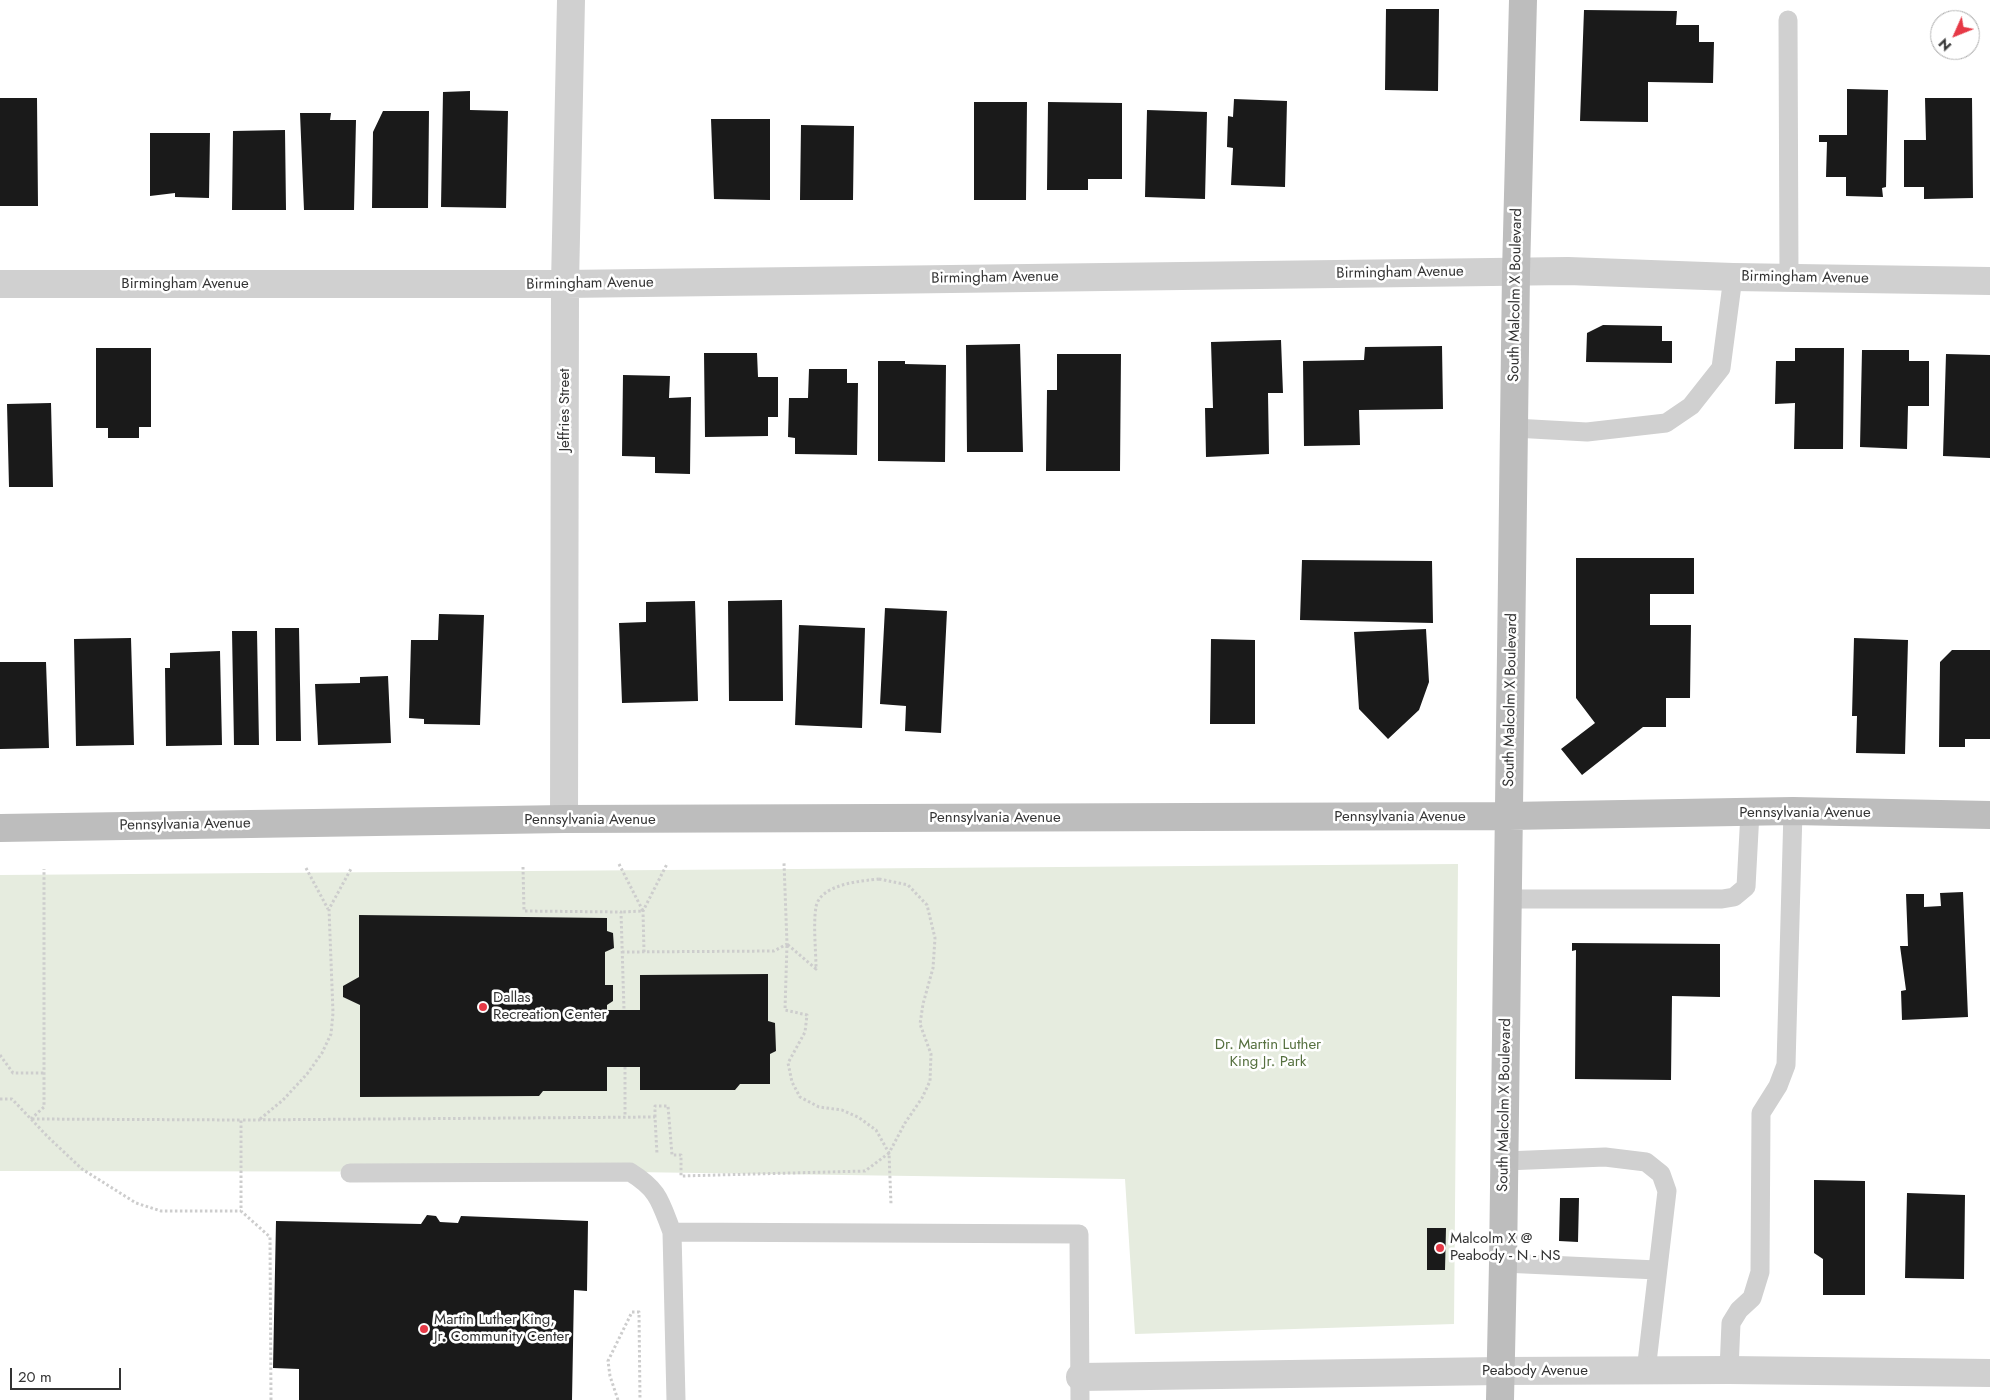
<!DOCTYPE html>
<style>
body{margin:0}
#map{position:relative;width:1990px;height:1400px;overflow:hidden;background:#fff;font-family:Jost,sans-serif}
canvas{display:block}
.north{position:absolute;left:1930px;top:10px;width:50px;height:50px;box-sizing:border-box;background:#fff;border:1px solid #adadad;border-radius:50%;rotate:226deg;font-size:14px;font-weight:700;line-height:20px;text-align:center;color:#333}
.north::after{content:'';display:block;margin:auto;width:18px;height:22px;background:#e63946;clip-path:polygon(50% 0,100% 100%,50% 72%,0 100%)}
.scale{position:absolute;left:10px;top:1368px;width:111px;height:22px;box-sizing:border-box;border:2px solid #333;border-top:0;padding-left:6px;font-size:15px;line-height:18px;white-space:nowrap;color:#333;-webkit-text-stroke:4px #fff;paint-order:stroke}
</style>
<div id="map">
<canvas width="1990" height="1400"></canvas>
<div class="north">N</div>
<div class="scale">20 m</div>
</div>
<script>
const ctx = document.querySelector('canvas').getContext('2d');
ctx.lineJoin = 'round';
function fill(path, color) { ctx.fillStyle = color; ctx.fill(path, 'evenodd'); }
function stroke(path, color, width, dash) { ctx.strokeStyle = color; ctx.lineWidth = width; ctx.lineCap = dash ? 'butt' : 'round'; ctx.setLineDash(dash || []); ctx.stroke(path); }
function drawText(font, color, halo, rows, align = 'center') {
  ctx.font = font + ' Jost,sans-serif'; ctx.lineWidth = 5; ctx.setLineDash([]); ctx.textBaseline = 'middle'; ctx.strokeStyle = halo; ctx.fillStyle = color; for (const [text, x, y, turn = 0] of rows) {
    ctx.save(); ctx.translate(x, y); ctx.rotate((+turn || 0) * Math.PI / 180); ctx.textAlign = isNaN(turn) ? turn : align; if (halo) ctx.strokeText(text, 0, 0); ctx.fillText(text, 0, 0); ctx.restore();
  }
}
fill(new Path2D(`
 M 1458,864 L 1454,1324 L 1135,1334 L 1125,1179 L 630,1172 L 0,1171 L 0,875 Z`), '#e6ecdf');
fill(new Path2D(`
 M 1386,9 L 1439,9 L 1438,91 L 1385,90 Z
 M 1584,10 L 1677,11 L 1676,25 L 1699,25 L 1699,42 L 1714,42 L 1713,83 L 1648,82 L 1648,122 L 1580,121 Z
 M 1847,89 L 1888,90 L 1886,187 L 1882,188 L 1883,197 L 1846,196 L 1846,177 L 1826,177 L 1827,142 L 1819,142 L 1819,135 L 1847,135 Z
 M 470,91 L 470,110 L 508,111 L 506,208 L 441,207 L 443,92 Z
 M 0,98 L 37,98 L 38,206 L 0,206 Z
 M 1925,98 L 1972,98 L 1973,198 L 1924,199 L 1924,187 L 1904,187 L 1904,140 L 1926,140 Z
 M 1234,99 L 1287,101 L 1285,187 L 1231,185 L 1233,148 L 1227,147 L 1228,116 L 1233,117 Z
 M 974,102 L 1027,102 L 1026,200 L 974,200 Z
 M 1048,102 L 1122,103 L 1122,179 L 1088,179 L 1088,190 L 1047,190 Z
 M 1147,110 L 1207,112 L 1205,199 L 1145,197 Z
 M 383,111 L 429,111 L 428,208 L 372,208 L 373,132 Z
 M 300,113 L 331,113 L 330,120 L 356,120 L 354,210 L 304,210 Z
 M 711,119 L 770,119 L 770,200 L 714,199 Z
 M 801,125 L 854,126 L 853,200 L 800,200 Z
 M 285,130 L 286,210 L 232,210 L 233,131 Z
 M 150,133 L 210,133 L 209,198 L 175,197 L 175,193 L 150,196 Z
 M 1603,325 L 1662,326 L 1662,341 L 1672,341 L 1672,363 L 1586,362 L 1587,333 Z
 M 1281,340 L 1283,393 L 1268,393 L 1269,454 L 1206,457 L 1205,408 L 1213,408 L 1211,342 Z
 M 1020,344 L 1023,452 L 967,452 L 966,345 Z
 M 1442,346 L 1443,409 L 1359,410 L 1360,445 L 1304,446 L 1303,361 L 1364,360 L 1365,347 Z
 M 96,348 L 151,348 L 151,427 L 139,427 L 139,438 L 108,438 L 108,428 L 96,428 Z
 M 1795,348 L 1844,348 L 1843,449 L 1794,449 L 1795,403 L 1775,404 L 1776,361 L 1795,361 Z
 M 1862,350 L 1909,350 L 1909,361 L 1929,361 L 1929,406 L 1908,406 L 1907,449 L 1860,447 Z
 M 704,353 L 757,353 L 758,377 L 778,377 L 778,417 L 768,417 L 768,436 L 705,437 Z
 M 1057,354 L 1121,354 L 1120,471 L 1046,471 L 1047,390 L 1057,390 Z
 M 1946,354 L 1990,355 L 1990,458 L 1943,456 Z
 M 878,361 L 905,361 L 905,364 L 946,365 L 945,462 L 878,461 Z
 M 809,369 L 847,369 L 847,383 L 858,383 L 857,455 L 795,454 L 795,438 L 788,437 L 789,398 L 808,398 Z
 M 623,375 L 670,376 L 669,398 L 691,397 L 690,474 L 655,473 L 655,457 L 622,456 Z
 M 51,403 L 53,487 L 9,487 L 7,404 Z
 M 1576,558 L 1694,558 L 1694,594 L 1650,594 L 1650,625 L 1691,625 L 1690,698 L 1666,698 L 1666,727 L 1643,727 L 1582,775 L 1561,749 L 1595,723 L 1576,698 Z
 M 1302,560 L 1432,561 L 1433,623 L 1300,620 Z
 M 782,600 L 783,701 L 729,701 L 728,601 Z
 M 695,601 L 698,701 L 622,703 L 619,623 L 646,622 L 646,602 Z
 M 885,608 L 947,611 L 941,733 L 905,731 L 906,706 L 880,704 Z
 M 439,614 L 484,615 L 480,725 L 424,724 L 424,719 L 409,718 L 411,640 L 438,640 Z
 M 799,625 L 865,628 L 862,728 L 795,725 Z
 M 275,628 L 299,628 L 301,741 L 276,741 Z
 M 1426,629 L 1429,682 L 1419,710 L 1388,739 L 1359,709 L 1354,632 Z
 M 232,631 L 257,631 L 259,745 L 234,745 Z
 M 131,638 L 134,745 L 76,746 L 74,639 Z
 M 1854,638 L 1908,640 L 1905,754 L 1856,753 L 1857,716 L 1852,716 Z
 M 1211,639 L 1255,640 L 1255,724 L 1210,724 Z
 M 1952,650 L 1990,650 L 1990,739 L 1965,739 L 1965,747 L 1939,747 L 1940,662 Z
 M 220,651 L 222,745 L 166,746 L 165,668 L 170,668 L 170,653 Z
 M 0,662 L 46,662 L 49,748 L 0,749 Z
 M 388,676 L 391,743 L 318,745 L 315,684 L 360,683 L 360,677 Z
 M 1963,892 L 1968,1017 L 1902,1020 L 1901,991 L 1906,990 L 1900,946 L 1908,946 L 1906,894 L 1924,894 L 1924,907 L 1941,906 L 1940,893 Z
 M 359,915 L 607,918 L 607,931 L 613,933 L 614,948 L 605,952 L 605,985 L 613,985 L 613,1001 L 607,1005 L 607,1010 L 640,1010 L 640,975 L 768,974 L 768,1021 L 775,1023 L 776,1051 L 770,1054 L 770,1084 L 740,1084 L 735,1090 L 640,1090 L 640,1067 L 607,1067 L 607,1091 L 543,1091 L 539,1096 L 360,1097 L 360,1005 L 343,997 L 343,986 L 359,977 Z
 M 1572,943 L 1720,944 L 1720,997 L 1672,996 L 1671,1080 L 1575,1079 L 1576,950 L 1572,951 Z
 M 1814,1180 L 1865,1181 L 1865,1295 L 1823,1295 L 1823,1259 L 1814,1253 Z
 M 1907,1193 L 1965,1195 L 1964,1279 L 1905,1278 Z
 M 1560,1198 L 1579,1198 L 1578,1242 L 1559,1241 Z
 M 427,1215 L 436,1216 L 440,1222 L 458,1223 L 461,1216 L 588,1221 L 587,1291 L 574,1290 L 572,1400 L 299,1400 L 299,1369 L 273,1368 L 276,1221 L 421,1224 Z
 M 1427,1228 L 1446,1228 L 1445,1270 L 1427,1270 Z`), '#1a1a1a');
stroke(new Path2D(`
 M 619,864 L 643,911 L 621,912
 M 523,867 L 524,911 L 621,912 L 624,1010
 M 306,868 L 328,909
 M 879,879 L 908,885 L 927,905 L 935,938 L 933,968 L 923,1004 L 920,1024 L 931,1054 L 930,1081 L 922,1098 L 905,1123 L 889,1153 L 876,1130 L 858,1117 L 842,1110 L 819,1107 L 800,1097 L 792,1082 L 788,1063 L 805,1032 L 807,1015 L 785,1010 L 787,944 L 816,969 C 816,951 813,924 816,907 C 820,884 861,881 879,879 Z
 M 622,952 L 774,951 L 787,944 L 784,863
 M 644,952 L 643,911 L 667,864
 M 0,1055 L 13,1073 L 44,1073
 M 625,1067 L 625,1117
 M 0,1099 L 12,1099 L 48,1137 L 82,1169 L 136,1203 L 161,1211 L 241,1211
 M 655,1117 L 655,1106 L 668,1106 L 672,1155 L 681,1155 L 681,1176 L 865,1171 L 889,1153 L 891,1204
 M 31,1119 L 44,1107 L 44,869
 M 32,1119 L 241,1120
 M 260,1119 L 283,1100 L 307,1074 L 322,1053 L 331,1034 L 333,1013 L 329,909 L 352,867
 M 271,1400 L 270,1237 L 241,1211 L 241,1120 L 655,1117 L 657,1154
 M 618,1400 L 610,1376 L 608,1361 L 632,1312 L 639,1312 L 640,1400`), '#cdcdcd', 3, [2.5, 2.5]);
stroke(new Path2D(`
 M 1788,20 L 1789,278
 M 1514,428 L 1587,432 L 1666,423 L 1691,406 L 1721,368 L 1733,277
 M 1508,899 L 1722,899 L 1734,897 L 1746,887 L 1750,812
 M 1505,1161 L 1605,1157 L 1646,1162 L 1661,1174 L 1667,1191 L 1646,1371
 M 350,1173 L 630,1172 C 659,1190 660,1201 672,1232
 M 1503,1263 L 1657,1270
 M 1729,1370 L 1731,1323 L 1739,1310 L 1752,1298 L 1760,1272 L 1761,1113 L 1778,1086 L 1786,1065 L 1793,811
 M 676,1400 L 672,1232 L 1079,1234 L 1080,1400`), '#d0d0d0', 19);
stroke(new Path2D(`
 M 0,284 L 565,284 L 1568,271 L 1733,277 L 1990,281
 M 564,819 L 565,284 L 571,0
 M 1080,1377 L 1500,1371 L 1729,1370 L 1990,1373`), '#d0d0d0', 28);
stroke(new Path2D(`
 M 0,828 L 564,819 L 1509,816 L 1793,811 L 1990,815
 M 1500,1400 L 1503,1263 L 1516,273 L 1523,0`), '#bdbdbd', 28);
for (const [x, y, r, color] of [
 [483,1007,5,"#e63946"],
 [1440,1248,5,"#e63946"],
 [424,1329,5,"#e63946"]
]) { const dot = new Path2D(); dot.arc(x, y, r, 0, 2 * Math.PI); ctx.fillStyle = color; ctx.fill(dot); stroke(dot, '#fff', 2); }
drawText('15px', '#333', '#fff', [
 ["Birmingham Avenue",1400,273,-1],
 ["Birmingham Avenue",995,278,-1],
 ["Birmingham Avenue",1805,278,1],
 ["Birmingham Avenue",185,284],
 ["Birmingham Avenue",590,284,-1],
 ["South Malcolm X Boulevard",1516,295,-89],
 ["Jeffries Street",565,410,-90],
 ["South Malcolm X Boulevard",1511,700,-89],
 ["Pennsylvania Avenue",1805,813],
 ["Pennsylvania Avenue",1400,817],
 ["Pennsylvania Avenue",995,818],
 ["Pennsylvania Avenue",590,820],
 ["Pennsylvania Avenue",185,825,-1],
 ["South Malcolm X Boulevard",1505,1105,-89],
 ["Peabody Avenue",1535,1371]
]);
drawText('15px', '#333', '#fff', [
 ["Dallas",493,998],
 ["Recreation Center",493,1015],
 ["Malcolm X @",1450,1239],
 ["Peabody - N - NS",1450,1256],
 ["Martin Luther King,",434,1320],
 ["Jr. Community Center",434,1337]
], 'left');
drawText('15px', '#56703f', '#fff', [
 ["Dr. Martin Luther",1268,1045],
 ["King Jr. Park",1268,1062]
]);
</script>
